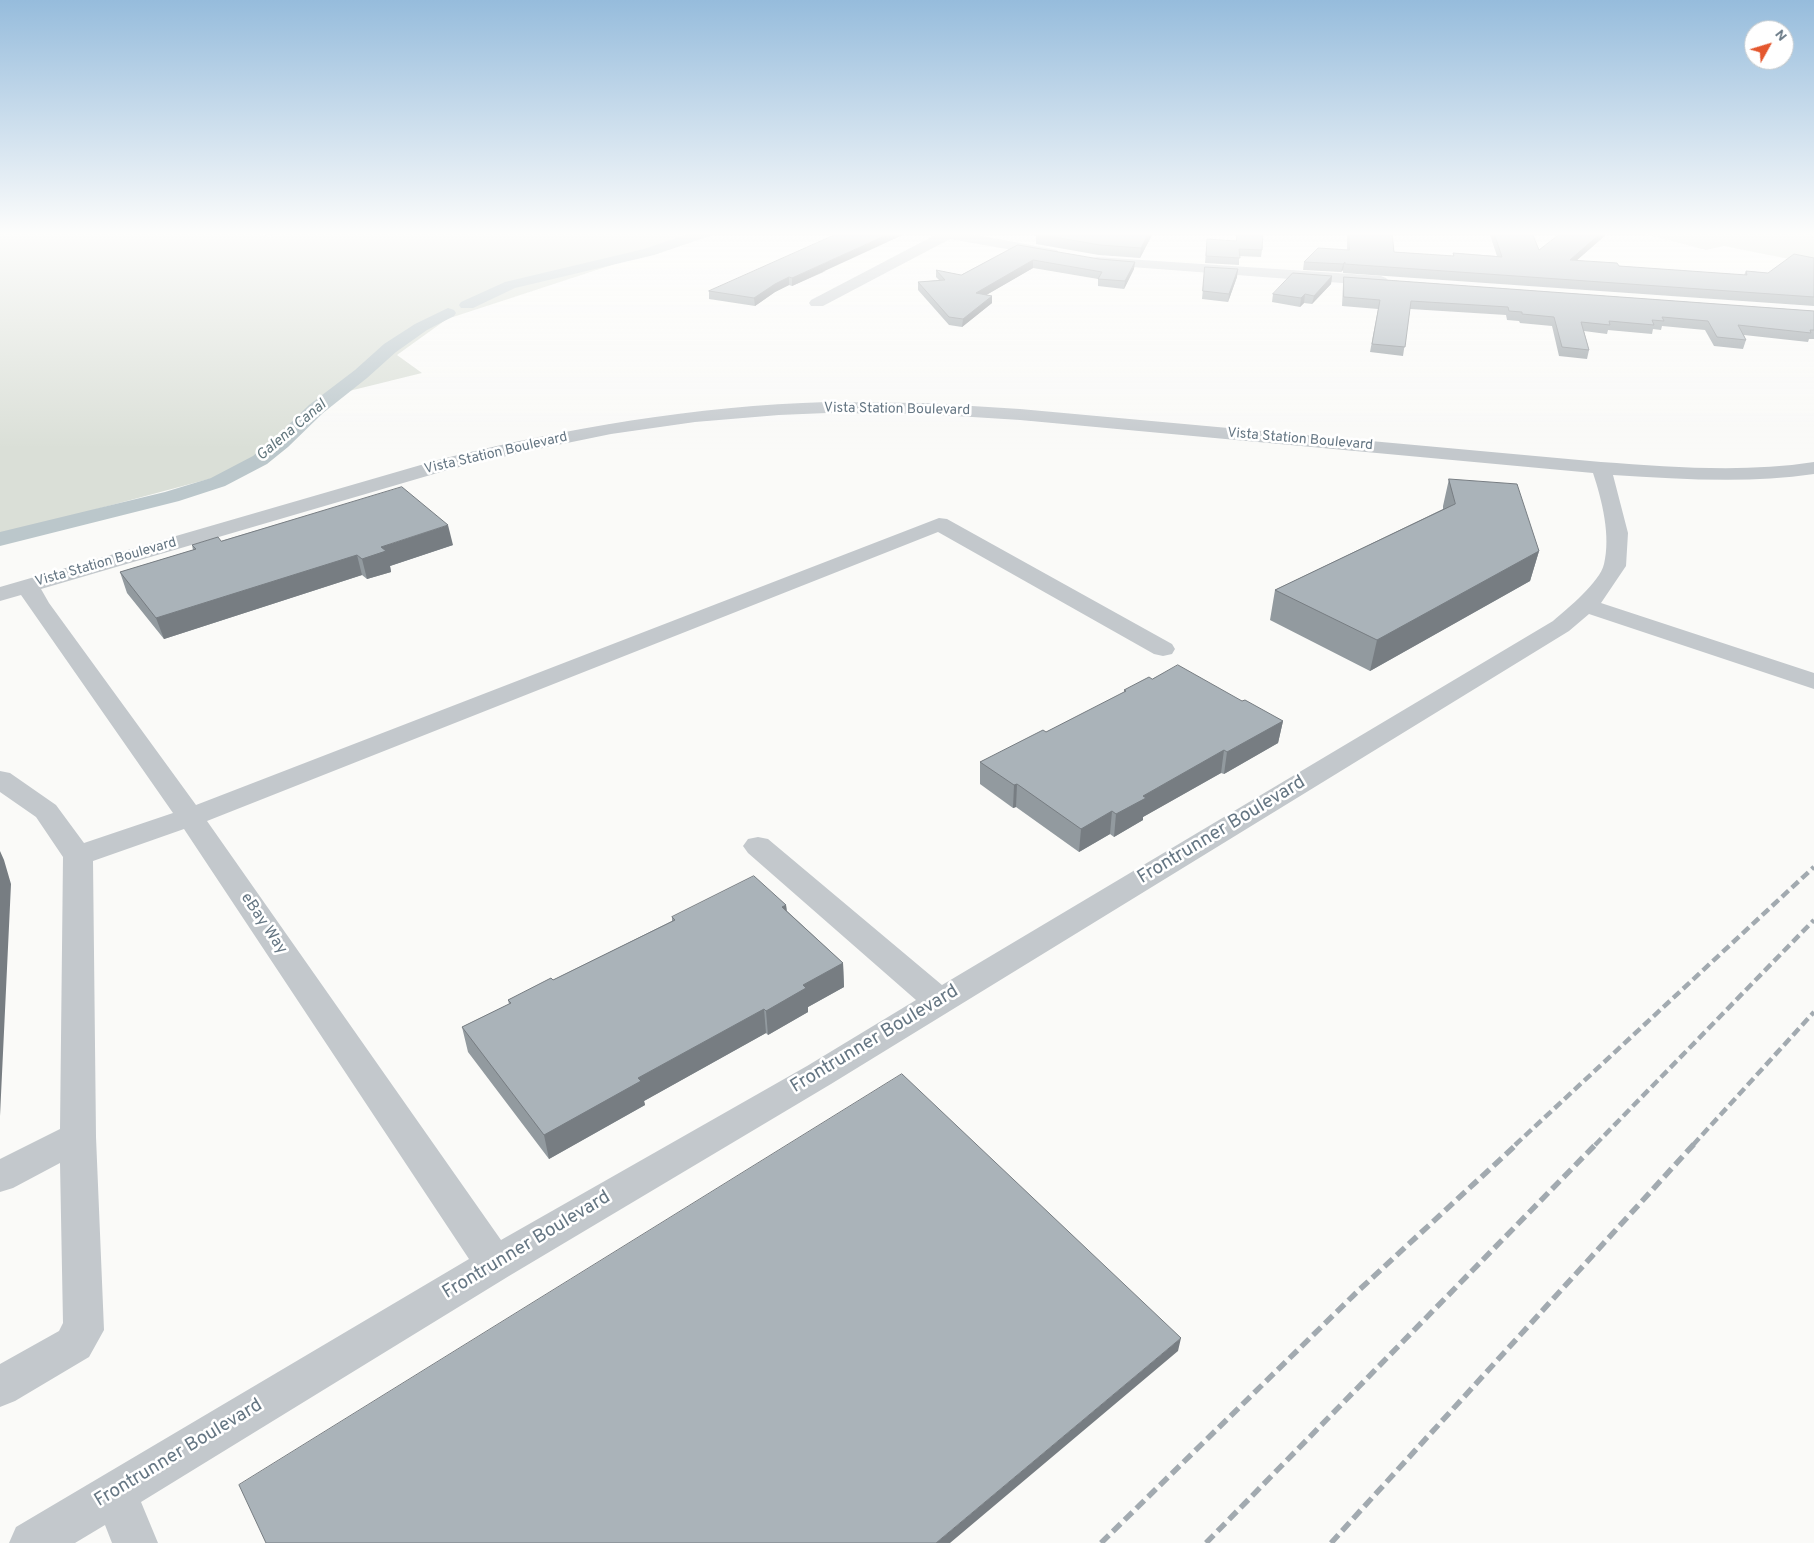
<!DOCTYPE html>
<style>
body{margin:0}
#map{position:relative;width:1814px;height:1543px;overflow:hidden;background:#fafaf8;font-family:Overpass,sans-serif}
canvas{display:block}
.north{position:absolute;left:1744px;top:20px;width:50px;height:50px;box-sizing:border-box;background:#fff;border:1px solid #c1c8cd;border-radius:50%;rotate:51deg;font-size:14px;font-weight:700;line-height:20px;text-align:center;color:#657683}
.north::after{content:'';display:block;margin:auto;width:18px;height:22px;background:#e4572e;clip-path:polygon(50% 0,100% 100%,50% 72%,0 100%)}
</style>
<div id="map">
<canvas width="1814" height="1543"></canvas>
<div class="north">N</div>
</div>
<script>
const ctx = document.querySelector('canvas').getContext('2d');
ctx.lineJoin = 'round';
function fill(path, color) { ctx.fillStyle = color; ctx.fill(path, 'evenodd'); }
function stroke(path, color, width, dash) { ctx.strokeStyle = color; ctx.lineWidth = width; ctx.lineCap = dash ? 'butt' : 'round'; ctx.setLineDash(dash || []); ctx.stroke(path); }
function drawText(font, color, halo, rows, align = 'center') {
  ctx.font = font + ' Overpass,sans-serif'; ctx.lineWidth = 5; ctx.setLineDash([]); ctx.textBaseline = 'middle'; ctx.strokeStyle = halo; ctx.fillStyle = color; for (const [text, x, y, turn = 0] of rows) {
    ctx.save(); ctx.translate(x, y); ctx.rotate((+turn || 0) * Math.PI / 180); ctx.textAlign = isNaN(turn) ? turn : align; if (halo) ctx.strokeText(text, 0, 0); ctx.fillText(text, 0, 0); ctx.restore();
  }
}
fill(new Path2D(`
 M 0,233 L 259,233 L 271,237 L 286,233 L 692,233 L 609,266 L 447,319 L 397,355 L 422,373 L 345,392 L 235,472 L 0,535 Z
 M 1642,233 L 1814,233 L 1814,264 L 1724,246 L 1706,250 Z`), '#dadfd7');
fill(new Path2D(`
 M 691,233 L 712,233 L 710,236 L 654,255 L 515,288 L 473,308 L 461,308 L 459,305 L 461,302 L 505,282 L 644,249 Z
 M 448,308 L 454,310 L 456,313 L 454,316 L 427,330 L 396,352 L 367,378 L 323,413 L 288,447 L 267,464 L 225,486 L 179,501 L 0,546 L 0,532 L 165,492 L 211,478 L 253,456 L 274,439 L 309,405 L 355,370 L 384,344 L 415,324 Z`), '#bbc7cb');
fill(new Path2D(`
 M 939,233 L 966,233 L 1052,249 L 1057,250 L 1059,253 L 1057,256 L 1052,257 L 950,239 L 823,306 L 811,306 L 809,303 L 811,300 Z
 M 1097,257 L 1381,276 L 1386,278 L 1389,281 L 1386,284 L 1381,286 L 1092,264 L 1090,261 L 1092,258 Z
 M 827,402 L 924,403 L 1020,409 L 1601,462 C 1672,467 1743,473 1814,462 L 1814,474 C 1747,484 1681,479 1613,475 L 1628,533 L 1626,566 L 1601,603 L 1814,673 L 1814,689 L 1589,614 L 1569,631 L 831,1084 L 509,1276 L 141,1502 L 158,1543 L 112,1543 L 105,1525 L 75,1543 L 9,1543 L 16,1527 L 469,1259 L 184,829 L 93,861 L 96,1137 L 104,1330 L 89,1357 L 15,1401 L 0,1407 L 0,1364 L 59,1331 L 63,1323 L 60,1163 L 13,1188 L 0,1192 L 0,1159 L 60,1129 L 63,857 L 36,817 L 0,792 L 0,771 L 10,773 L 56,805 L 84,843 L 173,813 L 21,595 L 0,601 L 0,587 L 438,460 C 566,428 695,406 827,402 ZM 827,413 L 924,414 L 1020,420 L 1593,473 C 1602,500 1611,536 1604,564 C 1600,582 1567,609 1553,621 L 942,985 L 768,839 L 758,837 L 748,839 L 743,846 L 748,853 L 916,1000 L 807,1066 L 501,1240 L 207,821 L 938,532 L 1154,654 L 1163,656 L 1172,654 L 1175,649 L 1172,644 L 947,519 L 939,518 L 196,805 L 49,603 L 41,589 L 451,469 L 528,451 L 611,434 L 695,422 L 779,415 Z`), '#c3c8cc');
stroke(new Path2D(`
 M 1515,1145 L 1814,867
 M 1595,1145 L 1814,920
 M 1693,1145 L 1814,1012`), '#a2aab0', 4.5, [9, 4.5]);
stroke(new Path2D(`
 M 1101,1543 L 1359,1290 L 1517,1144
 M 1206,1543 L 1596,1144
 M 1331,1543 L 1694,1144`), '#a2aab0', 5.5, [11, 5.5]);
fill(new Path2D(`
 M 1026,233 L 1152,233 L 1152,235 L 1140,258 L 1099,255 L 1036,244 L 1036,236 Z
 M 1347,233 L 1392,233 L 1394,252 L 1453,256 L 1453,253 L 1497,256 L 1490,235 L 1490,233 L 1532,233 L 1539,250 L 1608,233 L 1577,260 L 1619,266 L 1744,275 L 1746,271 L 1768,273 L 1814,258 L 1814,306 L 1343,273 L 1343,270 L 1341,272 L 1303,270 L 1304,262 L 1347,250 Z
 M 1207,239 L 1262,250 L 1261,257 L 1239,256 L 1239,265 L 1205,263 Z
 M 1018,245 L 1134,269 L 1124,289 L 1098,286 L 1098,279 L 1033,268 L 986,295 L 992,296 L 992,303 L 962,327 L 949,325 L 918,290 L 918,282 L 939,280 L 936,277 L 936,270 L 961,275 Z
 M 1205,267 L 1237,277 L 1228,302 L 1202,299 Z
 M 826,271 L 792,286 L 789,285 L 775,292 L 755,306 L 709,299 L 709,291 Z
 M 1332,276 L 1331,284 L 1312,304 L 1304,303 L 1300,307 L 1272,302 L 1273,294 Z
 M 1344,277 L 1814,311 L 1814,339 L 1809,339 L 1808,342 L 1744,335 L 1746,340 L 1743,349 L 1714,346 L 1705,330 L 1662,326 L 1661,330 L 1653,329 L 1652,334 L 1608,330 L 1607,334 L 1584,331 L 1589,350 L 1587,359 L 1559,356 L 1552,326 L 1520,323 L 1519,321 L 1507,320 L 1506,315 L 1410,309 L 1403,356 L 1370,352 L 1378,309 L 1342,306 L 1343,285 Z
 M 1449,479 L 1539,551 L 1530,581 L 1370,671 L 1270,620 L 1275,590 L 1443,509 L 1443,506 Z
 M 221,541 L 453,545 L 390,566 L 391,572 L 367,579 L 362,575 L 164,639 L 127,593 L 120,572 L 193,550 L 192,545 Z
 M 1152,679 L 1242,701 L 1283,721 L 1278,743 L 1224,774 L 1221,773 L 1143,817 L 1143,820 L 1114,837 L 1110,834 L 1079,852 L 1016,807 L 1013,808 L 980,784 L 980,762 L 1046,732 L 1124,693 L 1124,690 Z
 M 786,905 L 787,911 L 843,963 L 844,987 L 808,1007 L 808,1012 L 768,1035 L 766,1033 L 644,1101 L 645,1105 L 549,1159 L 468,1052 L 462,1027 L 509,1004 L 508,1000 L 553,980 L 672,921 L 672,917 Z`), '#929a9f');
fill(new Path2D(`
 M 891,233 L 907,233 L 792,286 L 792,278 Z
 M 1149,233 L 1152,233 L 1152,235 L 1140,258 L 1141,248 Z
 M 1601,233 L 1608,233 L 1568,268 L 1570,260 Z
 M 1033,260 L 1033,268 L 976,301 L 976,293 Z
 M 1135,262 L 1134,269 L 1124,289 L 1125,281 Z
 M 1345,262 L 1343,270 L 1341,272 L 1343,264 Z
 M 1238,269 L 1237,277 L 1228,302 L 1229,294 Z
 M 1332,276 L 1331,284 L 1312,304 L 1314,296 Z
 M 789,277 L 789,285 L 775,292 L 755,306 L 754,298 L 775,284 Z
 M 1305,294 L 1304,303 L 1300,307 L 1301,298 Z
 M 992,296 L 992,303 L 962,327 L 963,319 Z
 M 448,525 L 453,545 L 390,566 L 391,572 L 367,579 L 362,559 L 381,547 Z
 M 1539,551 L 1530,581 L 1370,671 L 1377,640 Z
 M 357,555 L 362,575 L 164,639 L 156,618 Z
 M 1283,721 L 1278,743 L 1224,774 L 1227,752 Z
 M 1224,750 L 1221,773 L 1143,817 L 1143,820 L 1114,837 L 1116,814 L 1143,796 Z
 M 1017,784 L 1016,807 L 1013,808 L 1014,785 Z
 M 1112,811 L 1110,834 L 1079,852 L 1081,829 Z
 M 0,851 L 4,860 L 11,884 L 0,1116 Z
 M 786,905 L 788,928 L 782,907 Z
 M 843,963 L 844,987 L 808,1007 L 808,1012 L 768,1035 L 766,1011 L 803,985 Z
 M 764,1009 L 766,1033 L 644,1101 L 645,1105 L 549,1159 L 544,1135 L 638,1078 Z
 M 1181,1338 L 1178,1351 L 950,1543 L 936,1543 Z`), '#777d82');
const building = new Path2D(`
 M 839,233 L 891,233 L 792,278 L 789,277 L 775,284 L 754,298 L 709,291 Z
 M 1038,233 L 1149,233 L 1141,248 L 1100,245 L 1036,234 Z
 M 1237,233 L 1263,233 L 1262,250 L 1239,249 L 1240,258 L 1206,256 L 1207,239 L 1236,241 Z
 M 1349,233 L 1392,233 L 1394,252 L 1454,256 L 1453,253 L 1502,257 L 1494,233 L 1532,233 L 1539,250 L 1561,233 L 1601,233 L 1570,260 L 1617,263 L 1619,266 L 1747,275 L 1746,271 L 1768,273 L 1794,254 L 1814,258 L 1814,297 L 1345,264 L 1345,262 L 1343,264 L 1304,262 L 1318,248 L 1349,250 Z
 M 1018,245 L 1099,259 L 1135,262 L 1125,281 L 1098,279 L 1102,272 L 1033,260 L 976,293 L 992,296 L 963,319 L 949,317 L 918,282 L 945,280 L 936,270 L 961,275 Z
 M 1205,267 L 1238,269 L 1229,294 L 1203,291 Z
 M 1293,273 L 1332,276 L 1314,296 L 1305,294 L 1301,298 L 1273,294 Z
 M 1344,277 L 1814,311 L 1814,330 L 1810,330 L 1811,333 L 1738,325 L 1746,340 L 1717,337 L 1708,321 L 1662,317 L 1664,321 L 1652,320 L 1654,325 L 1609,321 L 1610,325 L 1581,322 L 1589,350 L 1562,347 L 1554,317 L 1522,314 L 1522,312 L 1509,311 L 1508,307 L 1411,301 L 1405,347 L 1372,344 L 1380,300 L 1344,297 Z
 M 1449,479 L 1517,484 L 1539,551 L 1377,640 L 1275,590 L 1455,504 Z
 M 402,487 L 448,525 L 381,547 L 386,551 L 362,559 L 357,555 L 156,618 L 120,572 L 196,549 L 192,545 L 218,537 L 221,541 Z
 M 1178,665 L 1242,701 L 1245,700 L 1283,721 L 1227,752 L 1224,750 L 1143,796 L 1146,798 L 1116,814 L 1112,811 L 1081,829 L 1017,784 L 1014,785 L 980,762 L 1043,730 L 1046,732 L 1126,691 L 1124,690 L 1149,677 L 1152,679 Z
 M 754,876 L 786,905 L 782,907 L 843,963 L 803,985 L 806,988 L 766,1011 L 764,1009 L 638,1078 L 641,1081 L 544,1135 L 462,1027 L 511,1003 L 508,1000 L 551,978 L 553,980 L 675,920 L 672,917 Z
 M 902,1074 L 1181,1338 L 936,1543 L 266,1543 L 239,1485 Z`);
fill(building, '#aab3b9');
stroke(building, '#777d82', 1);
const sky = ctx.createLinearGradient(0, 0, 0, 449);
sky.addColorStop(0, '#96bcdc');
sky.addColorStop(0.52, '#fdfdfc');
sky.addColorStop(1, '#fdfdfc00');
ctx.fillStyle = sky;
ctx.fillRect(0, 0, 1814, 449);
drawText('14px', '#657683', '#fff', [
 ["Vista Station Boulevard",897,410,1],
 ["Vista Station Boulevard",1300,440,5],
 ["Vista Station Boulevard",496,454,-13],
 ["Vista Station Boulevard",106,563,-16]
]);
drawText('italic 15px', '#60757c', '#fff', [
 ["Galena Canal",292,431,-40]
]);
drawText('16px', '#657683', '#fff', [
 ["eBay Way",263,924,56]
]);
drawText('19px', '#657683', '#fff', [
 ["Frontrunner Boulevard",1222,831,-31],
 ["Frontrunner Boulevard",875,1040,-31],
 ["Frontrunner Boulevard",527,1246,-31],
 ["Frontrunner Boulevard",179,1454,-31]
]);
</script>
